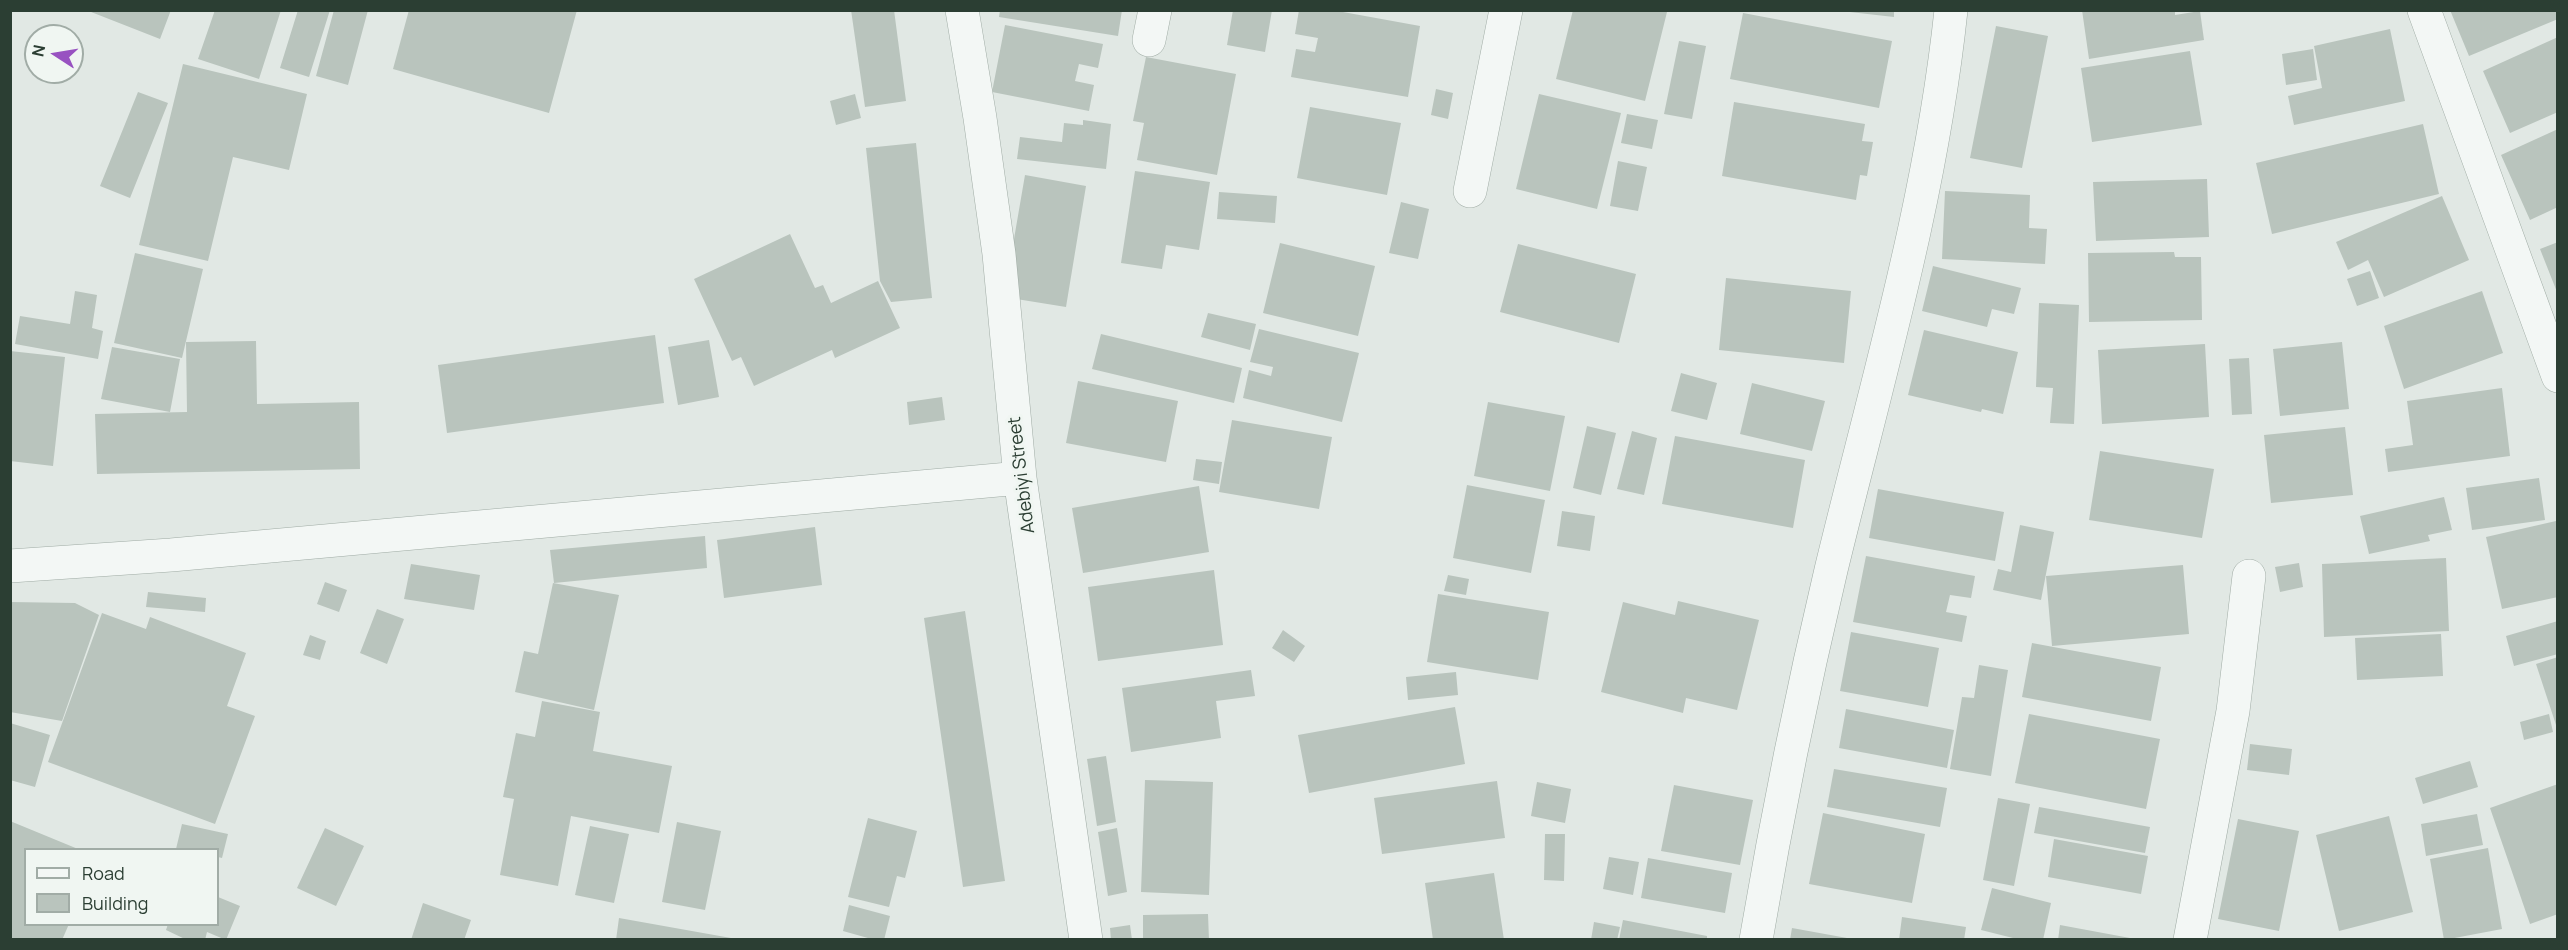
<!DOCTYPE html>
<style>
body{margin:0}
#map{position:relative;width:2568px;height:950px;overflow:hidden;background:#e1e8e4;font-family:Manrope,sans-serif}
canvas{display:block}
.frame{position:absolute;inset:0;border:12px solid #2b3e33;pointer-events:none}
.legend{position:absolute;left:24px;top:848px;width:195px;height:78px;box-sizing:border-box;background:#f0f6f2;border:2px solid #a1aca6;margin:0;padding:8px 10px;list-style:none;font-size:18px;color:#2b3e33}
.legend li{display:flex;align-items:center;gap:12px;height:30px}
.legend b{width:30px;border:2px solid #a1aca6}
.north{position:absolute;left:24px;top:24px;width:60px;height:60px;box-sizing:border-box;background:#f0f6f2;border:2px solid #a1aca6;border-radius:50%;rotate:282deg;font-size:16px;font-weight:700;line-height:24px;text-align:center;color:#2b3e33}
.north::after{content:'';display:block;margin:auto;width:21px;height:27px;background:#9852c1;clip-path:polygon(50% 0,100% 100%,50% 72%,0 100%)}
</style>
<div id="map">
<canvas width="2568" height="950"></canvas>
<div class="frame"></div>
<ul class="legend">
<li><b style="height:8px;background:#f3f7f5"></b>Road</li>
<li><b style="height:16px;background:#b9c4bd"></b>Building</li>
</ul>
<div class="north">N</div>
</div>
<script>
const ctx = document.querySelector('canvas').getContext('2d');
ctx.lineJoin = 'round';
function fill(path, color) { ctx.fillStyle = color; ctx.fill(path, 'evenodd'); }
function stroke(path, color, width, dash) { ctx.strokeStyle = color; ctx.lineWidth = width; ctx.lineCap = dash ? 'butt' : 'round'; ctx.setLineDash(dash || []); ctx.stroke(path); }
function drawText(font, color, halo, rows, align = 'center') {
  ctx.font = font + ' Manrope,sans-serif'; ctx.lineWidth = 6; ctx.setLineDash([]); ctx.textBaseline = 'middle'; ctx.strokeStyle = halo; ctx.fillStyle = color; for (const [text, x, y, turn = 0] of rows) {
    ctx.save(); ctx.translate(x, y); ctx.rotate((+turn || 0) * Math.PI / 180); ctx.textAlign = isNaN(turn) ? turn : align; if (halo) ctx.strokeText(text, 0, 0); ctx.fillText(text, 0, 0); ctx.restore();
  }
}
fill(new Path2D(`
 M 86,10 L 171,10 L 160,39 Z
 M 215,10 L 281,10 L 259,79 L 198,59 Z
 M 298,10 L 330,10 L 309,77 L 280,68 Z
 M 334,10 L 368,10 L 348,85 L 316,76 Z
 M 409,10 L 577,10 L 549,113 L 393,69 Z
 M 851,10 L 894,10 L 906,101 L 865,107 Z
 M 1000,10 L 1122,10 L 1118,36 L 999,17 Z
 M 1233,10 L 1272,10 L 1265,52 L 1227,45 Z
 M 1299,10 L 1332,10 L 1420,26 L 1408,97 L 1291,77 L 1296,49 L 1315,52 L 1318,38 L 1295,34 Z
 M 1573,10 L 1659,10 L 1667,12 L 1645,101 L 1556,79 Z
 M 1832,10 L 1894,10 L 1894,17 Z
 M 2082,10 L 2175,10 L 2175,15 L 2200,11 L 2204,40 L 2089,59 Z
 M 2450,10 L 2558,10 L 2558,19 L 2469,56 Z
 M 1743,13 L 1892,41 L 1879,108 L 1730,79 Z
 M 1005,25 L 1103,44 L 1098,68 L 1079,64 L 1075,81 L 1094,85 L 1089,111 L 992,92 Z
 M 1996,26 L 2048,36 L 2022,168 L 1970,158 Z
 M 2390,29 L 2405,101 L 2294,125 L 2288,96 L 2322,88 L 2314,46 Z
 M 2558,37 L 2558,112 L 2510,133 L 2483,71 Z
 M 1679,41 L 1706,46 L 1692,119 L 1664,114 Z
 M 2313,49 L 2317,80 L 2286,85 L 2282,54 Z
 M 2190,51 L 2202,125 L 2092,142 L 2081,68 Z
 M 1146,57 L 1236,74 L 1217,175 L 1137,160 L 1144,123 L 1133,121 Z
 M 183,64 L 307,94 L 289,170 L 233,157 L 208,261 L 139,245 Z
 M 1436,89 L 1453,93 L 1448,119 L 1431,115 Z
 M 138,92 L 168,103 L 130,198 L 100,186 Z
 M 855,94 L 861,118 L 836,125 L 830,101 Z
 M 1539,94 L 1621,113 L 1597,209 L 1516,189 Z
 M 1734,102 L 1865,124 L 1862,141 L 1873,142 L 1867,176 L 1860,175 L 1856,200 L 1722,176 Z
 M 1310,107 L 1401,123 L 1387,195 L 1297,178 Z
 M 1627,114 L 1658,120 L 1652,149 L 1621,143 Z
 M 1083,120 L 1111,124 L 1106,169 L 1017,159 L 1020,137 L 1062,142 L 1064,123 L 1083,125 Z
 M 2423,124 L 2439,194 L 2272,234 L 2256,163 Z
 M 2558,129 L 2558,207 L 2530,220 L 2501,155 Z
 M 916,143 L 932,298 L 891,302 L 880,281 L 866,148 Z
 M 1618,161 L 1647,167 L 1638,211 L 1610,206 Z
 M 1135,171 L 1210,182 L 1199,250 L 1166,245 L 1162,269 L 1121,263 Z
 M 1025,175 L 1086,186 L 1066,307 L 1004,297 Z
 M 2207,179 L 2209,237 L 2096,241 L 2093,182 Z
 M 1945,191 L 2030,195 L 2029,228 L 2047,229 L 2045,264 L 1942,259 Z
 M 1219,192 L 1277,196 L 1275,223 L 1217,219 Z
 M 2442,196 L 2469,260 L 2384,297 L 2368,260 L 2348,270 L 2336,242 Z
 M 1401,202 L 1429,209 L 1418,259 L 1389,253 Z
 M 790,234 L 815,288 L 823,285 L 831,303 L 878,281 L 900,328 L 835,358 L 832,350 L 754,386 L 741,357 L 732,361 L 694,279 Z
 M 2558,242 L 2558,292 L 2557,292 L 2540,249 Z
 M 1280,243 L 1375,266 L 1358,336 L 1263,313 Z
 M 1518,244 L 1636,274 L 1619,343 L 1500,312 Z
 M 2174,252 L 2175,257 L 2201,257 L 2202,320 L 2089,322 L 2088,253 Z
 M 135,253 L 203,269 L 182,358 L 114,343 Z
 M 1933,266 L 2021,288 L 2014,314 L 1992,309 L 1987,327 L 1922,311 Z
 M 2370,271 L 2379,298 L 2357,306 L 2347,279 Z
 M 1726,278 L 1851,291 L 1844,363 L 1719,350 Z
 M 75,291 L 97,295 L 92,328 L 103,331 L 98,359 L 15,344 L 20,316 L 70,324 Z
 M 2482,291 L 2503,353 L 2404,389 L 2384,326 Z
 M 2039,303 L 2079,305 L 2074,424 L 2050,423 L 2053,388 L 2036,387 Z
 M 1208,313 L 1256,324 L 1250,350 L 1201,337 Z
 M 1259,329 L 1359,353 L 1342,422 L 1243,398 L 1249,370 L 1271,376 L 1273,367 L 1250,362 Z
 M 1924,330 L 2018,352 L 2003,414 L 1982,409 L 1981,412 L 1908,395 Z
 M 1101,334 L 1242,368 L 1234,403 L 1092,369 Z
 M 655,335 L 664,403 L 447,433 L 438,365 Z
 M 709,340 L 719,397 L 678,405 L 668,347 Z
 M 256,341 L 257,404 L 359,402 L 360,469 L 97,474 L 95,414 L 187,412 L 186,342 Z
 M 2342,342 L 2349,409 L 2280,416 L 2273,349 Z
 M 2205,344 L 2209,417 L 2102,424 L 2098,350 Z
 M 112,347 L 180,359 L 170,412 L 101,399 Z
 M 10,351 L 65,357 L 53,466 L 10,461 Z
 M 2249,358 L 2252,414 L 2232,415 L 2229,359 Z
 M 1681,373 L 1717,383 L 1707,420 L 1671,411 Z
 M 1078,381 L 1178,401 L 1166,462 L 1066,443 Z
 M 1752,383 L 1825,401 L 1812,451 L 1740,434 Z
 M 2502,388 L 2510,456 L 2388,472 L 2385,449 L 2413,445 L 2407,401 Z
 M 942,397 L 945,420 L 909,425 L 907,402 Z
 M 1488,402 L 1565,416 L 1550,491 L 1474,476 Z
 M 1232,420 L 1332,437 L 1319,509 L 1219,492 Z
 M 1587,426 L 1616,433 L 1601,495 L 1573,488 Z
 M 2345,427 L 2353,495 L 2271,503 L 2264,435 Z
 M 1632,431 L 1657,438 L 1644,495 L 1617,489 Z
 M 1675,436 L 1805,460 L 1793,528 L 1662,504 Z
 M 2100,451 L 2214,469 L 2202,538 L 2089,520 Z
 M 1196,459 L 1222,462 L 1219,484 L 1193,480 Z
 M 2539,478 L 2545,520 L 2472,530 L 2466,488 Z
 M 1467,485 L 1545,500 L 1531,573 L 1453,558 Z
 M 1199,486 L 1209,552 L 1083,573 L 1072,508 Z
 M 1878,489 L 2004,512 L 1995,561 L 1869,538 Z
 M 2444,497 L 2452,530 L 2428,535 L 2430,541 L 2369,554 L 2360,516 Z
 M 1562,511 L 1595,516 L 1590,551 L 1557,546 Z
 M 2556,521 L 2558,597 L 2502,609 L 2486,537 Z
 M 2020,525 L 2054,532 L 2041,600 L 1993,590 L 1998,569 L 2011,572 Z
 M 815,527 L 822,585 L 724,598 L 717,540 Z
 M 705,536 L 707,568 L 554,583 L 550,550 Z
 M 1866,556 L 1975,576 L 1971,598 L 1950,595 L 1946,612 L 1967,616 L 1962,642 L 1853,622 Z
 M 2446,558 L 2449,631 L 2324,637 L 2322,564 Z
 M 2299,563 L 2303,587 L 2280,592 L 2275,567 Z
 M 411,564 L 480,575 L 474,610 L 404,599 Z
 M 2183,565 L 2189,634 L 2052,646 L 2046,576 Z
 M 1214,570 L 1223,645 L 1098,661 L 1088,587 Z
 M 1448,575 L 1469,579 L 1466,595 L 1444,591 Z
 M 325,582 L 347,590 L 339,612 L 317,604 Z
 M 553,583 L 619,595 L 594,710 L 515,692 L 524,651 L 538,654 Z
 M 148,592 L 206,598 L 205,612 L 146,607 Z
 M 1438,594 L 1549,612 L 1538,680 L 1427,662 Z
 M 1678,601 L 1759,620 L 1737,710 L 1686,698 L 1683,713 L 1601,692 L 1623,602 L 1675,615 Z
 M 10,602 L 75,603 L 99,615 L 62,721 L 10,712 Z
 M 377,609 L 404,619 L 387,664 L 360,653 Z
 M 965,611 L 1005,881 L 963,887 L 924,618 Z
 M 102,613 L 146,629 L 150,617 L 246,653 L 227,706 L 255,716 L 215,824 L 48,762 Z
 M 2558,621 L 2558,654 L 2514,666 L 2506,636 Z
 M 1283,630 L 1305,646 L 1294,662 L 1272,648 Z
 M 1851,632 L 1939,648 L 1928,707 L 1840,691 Z
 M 2441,634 L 2443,676 L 2357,680 L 2355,638 Z
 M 310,635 L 326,641 L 320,660 L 303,655 Z
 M 2032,643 L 2161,667 L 2151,721 L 2022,697 Z
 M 2558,657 L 2558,728 L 2557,728 L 2536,664 Z
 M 1979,665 L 2008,670 L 1991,776 L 1950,769 L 1962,697 L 1974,698 Z
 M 1251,670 L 1255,696 L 1216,701 L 1221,738 L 1131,752 L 1122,688 Z
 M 1456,672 L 1458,695 L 1408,700 L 1406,677 Z
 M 542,701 L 600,712 L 593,751 L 672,766 L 659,833 L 571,816 L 558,886 L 500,875 L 514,799 L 503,797 L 516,733 L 535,737 Z
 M 1455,707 L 1465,764 L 1309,793 L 1298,735 Z
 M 1846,709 L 1954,730 L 1947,768 L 1839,748 Z
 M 2029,714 L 2160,739 L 2146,809 L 2015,783 Z
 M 2549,714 L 2553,732 L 2524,740 L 2520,722 Z
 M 10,723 L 50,735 L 35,787 L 10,780 Z
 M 2250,744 L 2292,749 L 2289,775 L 2247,770 Z
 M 1106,756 L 1116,822 L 1097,826 L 1087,759 Z
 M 2470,761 L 2478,787 L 2423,804 L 2415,778 Z
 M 1834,769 L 1947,788 L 1940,827 L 1827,807 Z
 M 1145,780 L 1213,782 L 1209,895 L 1141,892 Z
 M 1497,781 L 1505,838 L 1382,854 L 1374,798 Z
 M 1537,782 L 1571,789 L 1565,823 L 1531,816 Z
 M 2558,784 L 2558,914 L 2530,924 L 2490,808 Z
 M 1674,785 L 1753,800 L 1740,865 L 1661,851 Z
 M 1998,798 L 2030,804 L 2014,886 L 1983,880 Z
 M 2039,807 L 2150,827 L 2145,853 L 2034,833 Z
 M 1823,813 L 1925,834 L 1912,903 L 1809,884 Z
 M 2477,814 L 2483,845 L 2426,856 L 2421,824 Z
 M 2389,816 L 2413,912 L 2339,931 L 2316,835 Z
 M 868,818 L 917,831 L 905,878 L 897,876 L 889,907 L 848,897 Z
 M 2238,819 L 2299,831 L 2279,931 L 2218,919 Z
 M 10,821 L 78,849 L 26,850 L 26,924 L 69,924 L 62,940 L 10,940 Z
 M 677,822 L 721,831 L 705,910 L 662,902 Z
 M 182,824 L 228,834 L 222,858 L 218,857 L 218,850 L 176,849 Z
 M 590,826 L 629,834 L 614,903 L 575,895 Z
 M 325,828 L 364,846 L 336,906 L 297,888 Z
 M 1117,828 L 1127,892 L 1108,896 L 1098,832 Z
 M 1545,834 L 1565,834 L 1564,881 L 1544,880 Z
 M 2054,839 L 2148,856 L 2141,894 L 2048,877 Z
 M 2488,848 L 2502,929 L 2444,940 L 2430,859 Z
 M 1609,857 L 1639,862 L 1633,895 L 1603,889 Z
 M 1648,858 L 1732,873 L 1725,913 L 1641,898 Z
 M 1494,873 L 1504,940 L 1433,940 L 1425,883 Z
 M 1992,888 L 2051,903 L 2043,940 L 2021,940 L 1981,930 Z
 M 218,897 L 240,906 L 226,940 L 207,932 L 205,940 L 187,940 L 166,930 L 168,924 L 218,924 Z
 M 423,903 L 471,920 L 464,940 L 411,940 Z
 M 849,905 L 890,916 L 884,940 L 875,940 L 843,931 Z
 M 1208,914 L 1209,940 L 1143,940 L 1143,915 Z
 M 1902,917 L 1966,927 L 1964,940 L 1899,940 Z
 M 619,918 L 731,938 L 731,940 L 616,940 Z
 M 1623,920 L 1707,936 L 1707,940 L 1619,940 Z
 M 1594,922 L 1620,927 L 1617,940 L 1591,940 Z
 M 1130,925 L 1132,940 L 1111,940 L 1110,928 Z
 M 2060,925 L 2130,938 L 2130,940 L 2058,940 Z
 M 1792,928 L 1847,938 L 1847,940 L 1790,940 Z`), '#b9c4bd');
const street = new Path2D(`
 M 962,10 L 980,118 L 999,254 L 1020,478 L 1086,940
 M 2424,10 L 2558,376
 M 1149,40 L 1155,10
 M 1470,191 L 1506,10
 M 10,566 L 171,555 L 1020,478
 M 1756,940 C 1777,816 1802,692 1831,570 C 1876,384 1931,201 1951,10
 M 2190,940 L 2233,711 L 2249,576`);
stroke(street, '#9faba4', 34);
stroke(street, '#f3f7f5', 33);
drawText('18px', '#2b3e33', '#f0f6f2', [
 ["Adebiyi Street",1022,475,-97]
]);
</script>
